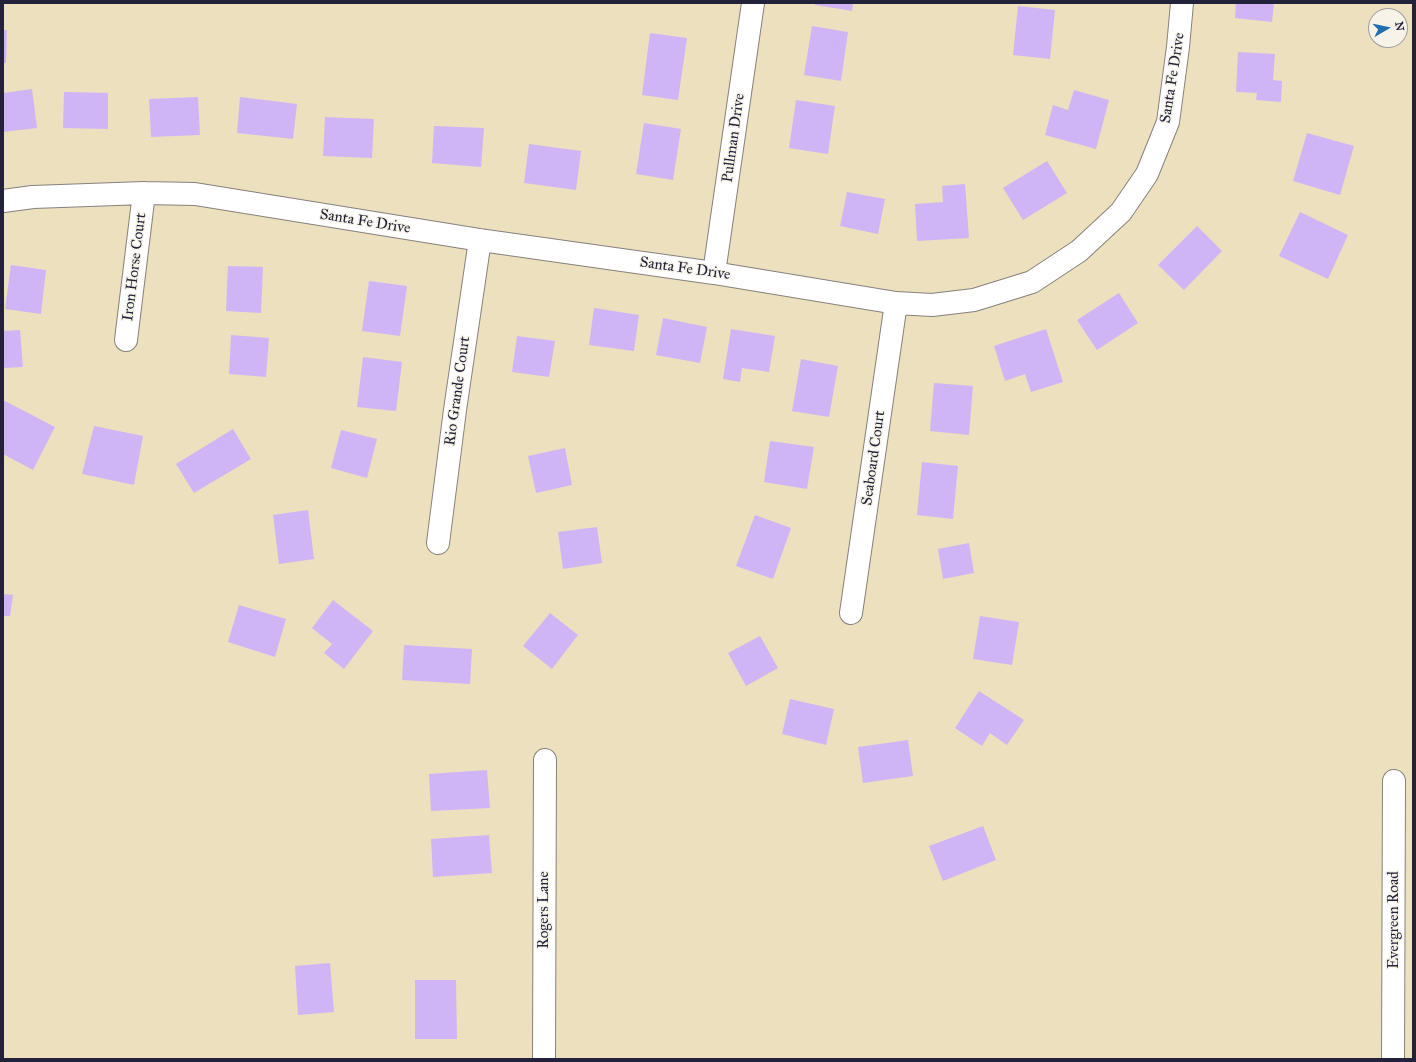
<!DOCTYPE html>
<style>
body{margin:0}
#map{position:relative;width:1416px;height:1062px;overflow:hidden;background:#ece0be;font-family:"IM FELL Great Primer",serif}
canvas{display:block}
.frame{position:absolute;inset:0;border:4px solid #22223b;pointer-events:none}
.north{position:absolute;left:1368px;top:8px;width:40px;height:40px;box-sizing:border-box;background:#f7f3e8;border:1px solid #a29fa3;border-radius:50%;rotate:81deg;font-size:11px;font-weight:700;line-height:16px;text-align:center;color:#22223b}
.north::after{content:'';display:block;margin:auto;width:14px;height:18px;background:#1f6fb2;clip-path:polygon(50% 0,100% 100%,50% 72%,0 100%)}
</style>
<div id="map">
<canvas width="1416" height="1062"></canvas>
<div class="frame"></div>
<div class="north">N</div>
</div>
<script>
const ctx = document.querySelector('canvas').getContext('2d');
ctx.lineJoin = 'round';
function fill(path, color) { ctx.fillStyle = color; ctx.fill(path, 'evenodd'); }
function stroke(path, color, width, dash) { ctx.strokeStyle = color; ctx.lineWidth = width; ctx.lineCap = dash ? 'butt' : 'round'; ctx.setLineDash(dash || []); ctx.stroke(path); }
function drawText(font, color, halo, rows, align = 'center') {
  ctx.font = font + ' "IM FELL Great Primer",serif'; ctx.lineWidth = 3; ctx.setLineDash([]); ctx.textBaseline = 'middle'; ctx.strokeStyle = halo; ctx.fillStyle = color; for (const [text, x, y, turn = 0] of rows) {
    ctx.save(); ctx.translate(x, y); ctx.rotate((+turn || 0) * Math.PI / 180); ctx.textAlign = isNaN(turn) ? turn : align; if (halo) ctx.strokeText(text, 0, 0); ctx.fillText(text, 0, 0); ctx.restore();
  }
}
fill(new Path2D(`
 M 815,3 L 853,3 L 852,11 L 815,5 Z
 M 1236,3 L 1274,3 L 1272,22 L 1235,18 Z
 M 1018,6 L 1055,10 L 1050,59 L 1013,55 Z
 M 812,26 L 848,32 L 841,81 L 804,75 Z
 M 3,30 L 7,30 L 6,63 L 3,63 Z
 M 650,33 L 687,38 L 678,100 L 642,95 Z
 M 1238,52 L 1275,54 L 1273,80 L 1282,81 L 1281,102 L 1256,100 L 1257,93 L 1236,92 Z
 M 32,89 L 37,128 L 3,132 L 3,93 Z
 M 1074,90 L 1109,100 L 1096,149 L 1045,135 L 1053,105 L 1068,110 Z
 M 64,92 L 108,93 L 108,129 L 63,128 Z
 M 198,97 L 200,135 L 151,137 L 149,99 Z
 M 240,97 L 297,104 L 293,139 L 237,133 Z
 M 796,100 L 835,106 L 828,154 L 789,148 Z
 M 325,117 L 374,119 L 372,158 L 323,156 Z
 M 644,123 L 681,129 L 673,180 L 636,174 Z
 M 434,126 L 484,128 L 481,167 L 432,163 Z
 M 1307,133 L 1354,146 L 1340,195 L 1293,181 Z
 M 529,144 L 581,151 L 576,190 L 524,183 Z
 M 1047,161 L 1067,193 L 1023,220 L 1003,188 Z
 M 965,184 L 969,238 L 917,241 L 915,204 L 943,202 L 942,186 Z
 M 847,192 L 885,199 L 878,234 L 840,226 Z
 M 1300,212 L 1348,235 L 1328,279 L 1279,256 Z
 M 1197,226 L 1222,251 L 1184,290 L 1158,265 Z
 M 11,265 L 46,270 L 41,314 L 5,309 Z
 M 228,266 L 263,267 L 261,313 L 226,311 Z
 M 369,281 L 407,286 L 400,336 L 362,331 Z
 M 1119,293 L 1138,323 L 1097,350 L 1077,320 Z
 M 594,308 L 639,315 L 634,351 L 589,345 Z
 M 663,318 L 707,327 L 700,363 L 656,355 Z
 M 731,329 L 775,336 L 769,372 L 742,368 L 740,382 L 723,379 Z
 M 1046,329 L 1063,382 L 1031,392 L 1025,374 L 1005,381 L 994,346 Z
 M 20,330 L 23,367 L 3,368 L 3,331 Z
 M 231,335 L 269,338 L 266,377 L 229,374 Z
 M 517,336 L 555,341 L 549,377 L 512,372 Z
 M 363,357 L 402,362 L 396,411 L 357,407 Z
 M 801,359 L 838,366 L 829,417 L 792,411 Z
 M 934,383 L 973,386 L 969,435 L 930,431 Z
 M 3,400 L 55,427 L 33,470 L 3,454 Z
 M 94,426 L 143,436 L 134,485 L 82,474 Z
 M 233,429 L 251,459 L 194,493 L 176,464 Z
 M 341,430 L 377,439 L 367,478 L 331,468 Z
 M 770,441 L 814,447 L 807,489 L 764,482 Z
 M 565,448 L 572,485 L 536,493 L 528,456 Z
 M 922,462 L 958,466 L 953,519 L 917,515 Z
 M 308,510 L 314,559 L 279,564 L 273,515 Z
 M 755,515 L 791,528 L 773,579 L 736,566 Z
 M 597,527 L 602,563 L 563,569 L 558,532 Z
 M 969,543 L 974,573 L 943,579 L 938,549 Z
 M 3,594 L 13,595 L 10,616 L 3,616 Z
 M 333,600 L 373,631 L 344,669 L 324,653 L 332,644 L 312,628 Z
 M 239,605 L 286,619 L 275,657 L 228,642 Z
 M 550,613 L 578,635 L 552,669 L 523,646 Z
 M 980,616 L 1019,622 L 1012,665 L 973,659 Z
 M 760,636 L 778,668 L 746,686 L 728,653 Z
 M 404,645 L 472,649 L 470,684 L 402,680 Z
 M 979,691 L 1024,720 L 1007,745 L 990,733 L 982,746 L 955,728 Z
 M 790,699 L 834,709 L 826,745 L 782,734 Z
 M 908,740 L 913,776 L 863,783 L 858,747 Z
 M 487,770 L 490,808 L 431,811 L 429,774 Z
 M 983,826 L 996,860 L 943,881 L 929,846 Z
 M 489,835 L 492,873 L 433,877 L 431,839 Z
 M 330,963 L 334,1012 L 298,1015 L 295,966 Z
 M 415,980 L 456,980 L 457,1039 L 415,1039 Z`), '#d0b5f6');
const minor = new Path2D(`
 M 3,201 L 33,197 L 144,193 L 195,194 L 480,240 L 714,273 L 896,303 L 932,305 L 974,300 L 1032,282 L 1079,251 L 1121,212 L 1147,174 L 1168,122 L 1178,47 L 1182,3
 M 714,273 L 753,3
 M 126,340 L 144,193
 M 438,543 L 455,410 L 480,240
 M 851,613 L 896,303
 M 544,1059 L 545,760
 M 1393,1059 L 1394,781`);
stroke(minor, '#87817c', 24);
stroke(minor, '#fff', 22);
drawText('15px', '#22223b', '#f7f3e8', [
 ["Santa Fe Drive",1173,78,-81],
 ["Pullman Drive",734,138,-82],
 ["Santa Fe Drive",365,222,9],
 ["Iron Horse Court",135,267,-83],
 ["Santa Fe Drive",685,269,8],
 ["Rio Grande Court",458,391,-82],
 ["Seaboard Court",874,458,-82],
 ["Rogers Lane",544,910,-90],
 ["Evergreen Road",1394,920,-90]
]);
</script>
